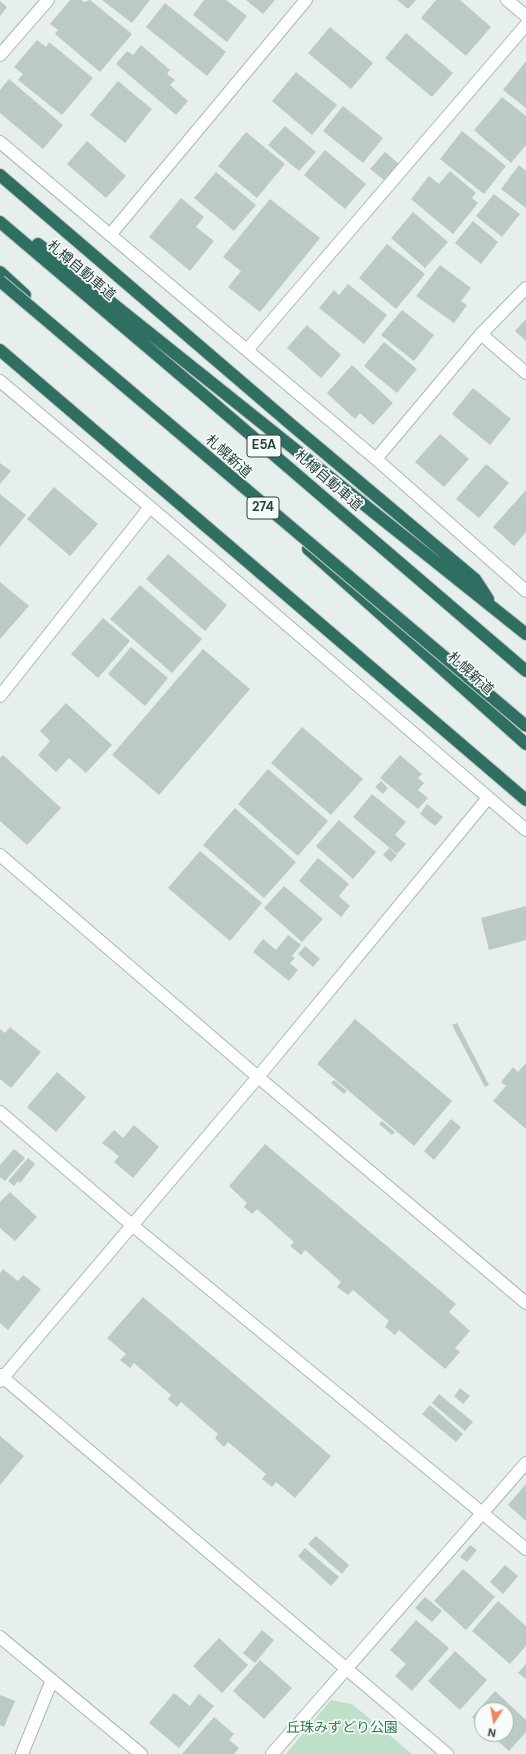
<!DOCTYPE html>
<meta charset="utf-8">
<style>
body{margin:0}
#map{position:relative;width:526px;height:1754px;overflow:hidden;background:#e6efeb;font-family:"DM Sans",sans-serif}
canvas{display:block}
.north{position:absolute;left:474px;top:1702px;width:40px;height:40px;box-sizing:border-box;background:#f7fbf9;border:1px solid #a3b1ad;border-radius:50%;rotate:191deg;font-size:11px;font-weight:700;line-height:16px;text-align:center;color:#24423a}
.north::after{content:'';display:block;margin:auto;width:14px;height:18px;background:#f4845f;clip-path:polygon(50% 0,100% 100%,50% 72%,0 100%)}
</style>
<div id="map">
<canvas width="526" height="1754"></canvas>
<div class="north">N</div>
</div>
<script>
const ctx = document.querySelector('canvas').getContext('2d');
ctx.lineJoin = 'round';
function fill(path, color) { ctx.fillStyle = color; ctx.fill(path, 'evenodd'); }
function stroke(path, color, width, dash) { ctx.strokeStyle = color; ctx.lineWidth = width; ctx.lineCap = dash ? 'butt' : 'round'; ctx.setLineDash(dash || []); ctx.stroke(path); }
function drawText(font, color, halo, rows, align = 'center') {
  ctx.font = font + ' "DM Sans","Noto Sans JP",sans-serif'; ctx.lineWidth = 3.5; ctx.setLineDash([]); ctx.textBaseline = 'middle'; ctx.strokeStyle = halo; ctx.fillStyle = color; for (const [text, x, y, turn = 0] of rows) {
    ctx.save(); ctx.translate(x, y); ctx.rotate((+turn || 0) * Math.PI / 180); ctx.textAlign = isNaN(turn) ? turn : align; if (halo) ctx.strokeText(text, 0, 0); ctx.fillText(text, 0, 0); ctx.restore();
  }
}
fill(new Path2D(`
 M 331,1700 L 352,1704 L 412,1754 L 286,1754 Z`), '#bfe0c8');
fill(new Path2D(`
 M 70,0 L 82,0 L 84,2 L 90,0 L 132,34 L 100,72 L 55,34 L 58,30 L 50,24 Z
 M 102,0 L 150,0 L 132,23 Z
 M 204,0 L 226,0 L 247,16 L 227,42 L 193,15 Z
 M 246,0 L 275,0 L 263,14 Z
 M 397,0 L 416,0 L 408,9 Z
 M 436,0 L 460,0 L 491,27 L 466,56 L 421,18 Z
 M 0,1 L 7,7 L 0,16 Z
 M 165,3 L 226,52 L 207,76 L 146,27 Z
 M 330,27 L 373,63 L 351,89 L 308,53 Z
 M 406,33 L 453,73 L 432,97 L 385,58 Z
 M 37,40 L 46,47 L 49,42 L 93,78 L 62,115 L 18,80 L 23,74 L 14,67 Z
 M 141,45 L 170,70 L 167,74 L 175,80 L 170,85 L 188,101 L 176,115 L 116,64 L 127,51 L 133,55 Z
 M 526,61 L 526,108 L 503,90 Z
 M 296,72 L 337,105 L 312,135 L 272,101 Z
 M 9,79 L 63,125 L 43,149 L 0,113 L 0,90 Z
 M 118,81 L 152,109 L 125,143 L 90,115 Z
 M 502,97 L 526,116 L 526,145 L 511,163 L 474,130 Z
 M 343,106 L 383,138 L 363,163 L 323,131 Z
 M 285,126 L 316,152 L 299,171 L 268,145 Z
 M 462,131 L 506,166 L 484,194 L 440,159 Z
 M 246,132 L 285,164 L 257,198 L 218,166 Z
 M 87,141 L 126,176 L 106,198 L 67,164 Z
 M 325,150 L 366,184 L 345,209 L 304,175 Z
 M 385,152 L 399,164 L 385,181 L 370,169 Z
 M 519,165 L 526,171 L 526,208 L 501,189 Z
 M 450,171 L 476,193 L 472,198 L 478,203 L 453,234 L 411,199 L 429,176 L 439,184 Z
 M 216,172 L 256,205 L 234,231 L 194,198 Z
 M 494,194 L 520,214 L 502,237 L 476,216 Z
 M 181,198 L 204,217 L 196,227 L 214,241 L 190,271 L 149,237 Z
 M 270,199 L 320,238 L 260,312 L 228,287 L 241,271 L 223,257 Z
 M 413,212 L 448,242 L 425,268 L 391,238 Z
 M 473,221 L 498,242 L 481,264 L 455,243 Z
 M 387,244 L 425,274 L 396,309 L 359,278 Z
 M 440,265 L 471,288 L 461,301 L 467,305 L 454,323 L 416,296 Z
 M 348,284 L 387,315 L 364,344 L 319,308 L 334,290 L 339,295 Z
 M 402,310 L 434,335 L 414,361 L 381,335 Z
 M 526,319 L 526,341 L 515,331 Z
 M 307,325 L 341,355 L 321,378 L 287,348 Z
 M 384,342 L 417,369 L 397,393 L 364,366 Z
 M 352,365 L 393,403 L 373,425 L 360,413 L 355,419 L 327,393 Z
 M 473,388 L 511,419 L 490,445 L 452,414 Z
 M 440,434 L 469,459 L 444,487 L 415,462 Z
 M 0,463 L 11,471 L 0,484 Z
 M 486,464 L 509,483 L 479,518 L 456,499 Z
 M 54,487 L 98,524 L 70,556 L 27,519 Z
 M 526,490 L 526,532 L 514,546 L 493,527 Z
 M 0,494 L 26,515 L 0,547 Z
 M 168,554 L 227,605 L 205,631 L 146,579 Z
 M 0,582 L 29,606 L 0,639 Z
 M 140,585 L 202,639 L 172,673 L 110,619 Z
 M 103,618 L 130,641 L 98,678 L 71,654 Z
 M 131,647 L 168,678 L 145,706 L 108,674 Z
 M 203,649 L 250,689 L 159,795 L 112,755 Z
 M 66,703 L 112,745 L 86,773 L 69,758 L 56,772 L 38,755 L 50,741 L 40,731 Z
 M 302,727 L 363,779 L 331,815 L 271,763 Z
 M 3,755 L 61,808 L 27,845 L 0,821 L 0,758 Z
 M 400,755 L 422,774 L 418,778 L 424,783 L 418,790 L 428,798 L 418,809 L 380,778 Z
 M 268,769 L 328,821 L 298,856 L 238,804 Z
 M 381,781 L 388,788 L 383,794 L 375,787 Z
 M 372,794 L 406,822 L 395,835 L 406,844 L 397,854 L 353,817 Z
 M 427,804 L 443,817 L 435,826 L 420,814 Z
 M 235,808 L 296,862 L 264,898 L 203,845 Z
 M 339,820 L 376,852 L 353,879 L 316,846 Z
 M 389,848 L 397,855 L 391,862 L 383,855 Z
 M 200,851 L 262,903 L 230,941 L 168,888 Z
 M 318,858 L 349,884 L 339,896 L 350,906 L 341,917 L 299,881 Z
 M 284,886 L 323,919 L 302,942 L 264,908 Z
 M 526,906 L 526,940 L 489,950 L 481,918 Z
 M 288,935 L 301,945 L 292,956 L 295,958 L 290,963 L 298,970 L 289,981 L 253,952 L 263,939 L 276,950 Z
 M 305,946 L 320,959 L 313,967 L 298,954 Z
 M 355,1019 L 452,1101 L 414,1146 L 317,1064 Z
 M 457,1023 L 489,1085 L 485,1087 L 452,1025 Z
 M 10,1027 L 41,1052 L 11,1088 L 0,1079 L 0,1029 L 5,1033 Z
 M 526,1063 L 526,1129 L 493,1101 L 506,1086 L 501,1082 L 513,1067 L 518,1072 Z
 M 57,1072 L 86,1097 L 56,1132 L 27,1107 Z
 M 334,1080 L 347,1091 L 344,1094 L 331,1083 Z
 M 451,1119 L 461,1127 L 434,1160 L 424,1151 Z
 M 382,1121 L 395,1132 L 392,1135 L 379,1124 Z
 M 134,1125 L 159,1147 L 133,1178 L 114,1162 L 119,1156 L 102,1143 L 114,1130 L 123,1138 Z
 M 265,1144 L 456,1304 L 449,1312 L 470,1331 L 455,1348 L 460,1352 L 445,1369 L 399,1330 L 395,1335 L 385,1327 L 389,1321 L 353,1290 L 348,1295 L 337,1287 L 341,1282 L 305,1250 L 301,1255 L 290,1246 L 294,1242 L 257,1209 L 252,1214 L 244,1207 L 247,1203 L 229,1186 Z
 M 14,1149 L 25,1158 L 5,1181 L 0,1177 L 0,1165 Z
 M 28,1158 L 35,1164 L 20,1183 L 18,1181 L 14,1186 L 8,1181 Z
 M 10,1192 L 37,1217 L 15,1241 L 0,1228 L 0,1202 Z
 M 3,1269 L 18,1281 L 23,1275 L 41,1289 L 8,1330 L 0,1323 L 0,1273 Z
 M 143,1297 L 331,1456 L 295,1498 L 276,1482 L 272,1487 L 262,1479 L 266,1474 L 228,1442 L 224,1447 L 215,1438 L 218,1434 L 181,1402 L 177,1407 L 168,1399 L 171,1395 L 134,1363 L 130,1368 L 120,1360 L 126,1354 L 107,1338 Z
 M 460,1388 L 470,1396 L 463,1404 L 454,1396 Z
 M 439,1394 L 473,1422 L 465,1431 L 432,1403 Z
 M 430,1405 L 463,1434 L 456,1442 L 422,1414 Z
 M 0,1436 L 24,1456 L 0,1485 Z
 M 526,1484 L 526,1521 L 508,1505 Z
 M 316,1536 L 349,1565 L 342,1574 L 308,1544 Z
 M 470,1545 L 477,1550 L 467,1562 L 460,1557 Z
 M 305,1548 L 339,1577 L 331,1586 L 298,1556 Z
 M 505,1565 L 518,1576 L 503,1594 L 490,1582 Z
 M 463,1569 L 495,1597 L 466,1630 L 434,1601 Z
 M 425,1597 L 442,1611 L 432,1622 L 415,1608 Z
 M 498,1601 L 526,1626 L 526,1646 L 510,1664 L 472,1631 Z
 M 416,1620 L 449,1648 L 412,1691 L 395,1676 L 406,1664 L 390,1650 Z
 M 262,1630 L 274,1640 L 255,1663 L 243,1653 Z
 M 219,1638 L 248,1665 L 222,1693 L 193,1666 Z
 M 455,1651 L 487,1680 L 460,1710 L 428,1681 Z
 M 260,1660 L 292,1688 L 264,1719 L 233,1691 Z
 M 526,1664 L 526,1679 L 518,1673 Z
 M 495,1691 L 526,1720 L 526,1732 L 509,1751 L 490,1734 L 506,1734 L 506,1710 L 482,1710 L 482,1726 L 472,1717 Z
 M 174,1693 L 190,1706 L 199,1694 L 214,1706 L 179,1748 L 149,1723 Z
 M 0,1695 L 15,1701 L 4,1727 L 0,1725 Z
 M 214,1717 L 234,1734 L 229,1740 L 239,1748 L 234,1754 L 182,1754 Z`), '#bbcac4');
const minor = new Path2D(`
 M 507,0 L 526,16
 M 0,55 L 48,0
 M 0,142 L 376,459 L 526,591
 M 110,235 L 306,0
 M 481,334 L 526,373
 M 247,350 L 526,25
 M 0,381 L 150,507 L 526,830
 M 376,459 L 481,334 L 526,288
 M 0,696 L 150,507
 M 0,855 L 258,1077 L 526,1303
 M 0,1112 L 132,1225 L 526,1549
 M 0,1375 L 447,1754
 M 0,1381 L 258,1077 L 488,798
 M 0,1637 L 141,1754
 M 22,1754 L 52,1680
 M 272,1754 L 526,1463`);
const highway = new Path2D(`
 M 0,175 L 294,427 L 475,579 L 488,599
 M 0,222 L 204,395 L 526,671
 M 38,244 L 526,634
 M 0,272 L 25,295
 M 0,350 L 526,800
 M 308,549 L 526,744`);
stroke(minor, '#a8b8b2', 14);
stroke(highway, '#c2cac8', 14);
stroke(minor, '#fff', 12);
stroke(highway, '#2f6f62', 12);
const highwayBridge = new Path2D(`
 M 0,281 L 526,726`);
stroke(highwayBridge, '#c2cac8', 14, []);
stroke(highwayBridge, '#2f6f62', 12);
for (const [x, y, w] of [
 [264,446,34],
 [263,508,32]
]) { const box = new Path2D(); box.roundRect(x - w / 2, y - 11, w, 22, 3); ctx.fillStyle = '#f7fbf9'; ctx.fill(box); stroke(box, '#24423a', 1); }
drawText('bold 13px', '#24423a', null, [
 ["E5A",264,446],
 ["274",263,508]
]);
drawText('14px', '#24423a', '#f7fbf9', [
 ["札樽自動車道",81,271,40],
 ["札幌新道",228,457,42],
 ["札樽自動車道",328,481,41],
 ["札幌新道",470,674,42]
]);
drawText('14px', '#2d7a4b', '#f7fbf9', [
 ["丘珠みずどり公園",342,1728]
]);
</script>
